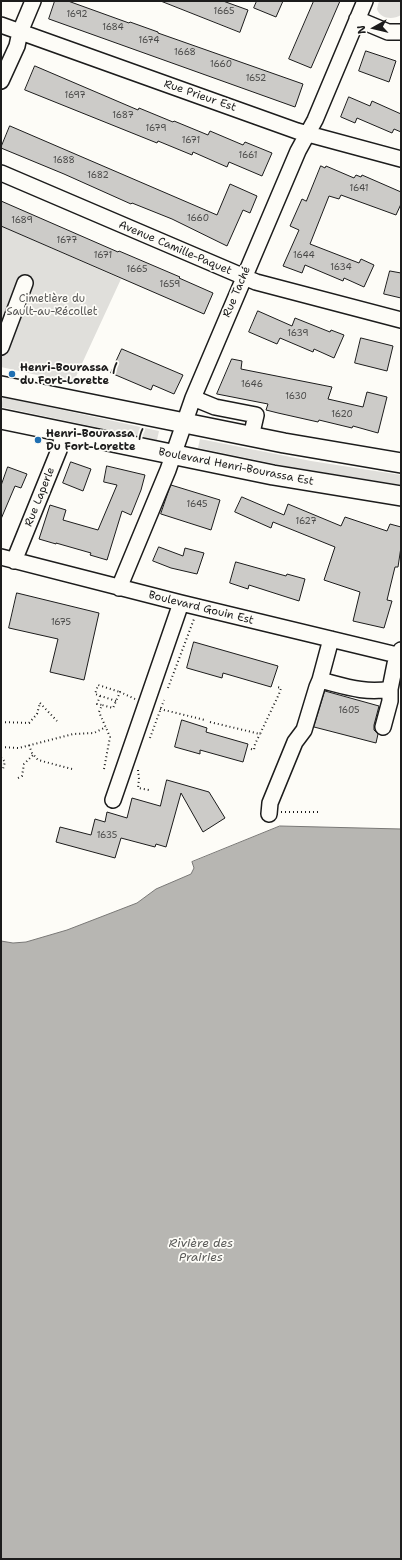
<!DOCTYPE html>
<meta charset="utf-8">
<style>
body{margin:0}
#map{position:relative;width:402px;height:1560px;overflow:hidden;background:#fdfcf7;font-family:"Shantell Sans",sans-serif}
canvas{display:block}
.frame{position:absolute;inset:0;border:2px solid #1c1c1c;pointer-events:none}
.north{position:absolute;left:354px;top:8px;width:40px;height:40px;-webkit-text-stroke:3px #fdfcf7;paint-order:stroke;rotate:262deg;font-size:11px;font-weight:700;line-height:16px;text-align:center;color:#1c1c1c}
.north::after{content:'';display:block;margin:auto;width:14px;height:18px;background:#1c1c1c;clip-path:polygon(50% 0,100% 100%,50% 72%,0 100%)}
</style>
<div id="map">
<canvas width="402" height="1560"></canvas>
<div class="frame"></div>
<div class="north">N</div>
</div>
<script>
const ctx = document.querySelector('canvas').getContext('2d');
ctx.lineJoin = 'round';
function fill(path, color) { ctx.fillStyle = color; ctx.fill(path, 'evenodd'); }
function stroke(path, color, width, dash) { ctx.strokeStyle = color; ctx.lineWidth = width; ctx.lineCap = dash ? 'butt' : 'round'; ctx.setLineDash(dash || []); ctx.stroke(path); }
function drawText(font, color, halo, rows, align = 'center') {
  ctx.font = font + ' "Shantell Sans",sans-serif'; ctx.lineWidth = 3.5; ctx.setLineDash([]); ctx.textBaseline = 'middle'; ctx.strokeStyle = halo; ctx.fillStyle = color; for (const [text, x, y, turn = 0] of rows) {
    ctx.save(); ctx.translate(x, y); ctx.rotate((+turn || 0) * Math.PI / 180); ctx.textAlign = isNaN(turn) ? turn : align; if (halo) ctx.strokeText(text, 0, 0); ctx.fillText(text, 0, 0); ctx.restore();
  }
}
fill(new Path2D(`
 M 379,1 L 401,1 L 401,15 C 393,20 380,19 377,9 Z
 M 1,226 L 121,279 L 73,383 L 1,367 Z
 M 3,397 L 159,431 L 157,440 L 1,407 Z
 M 200,439 L 311,461 L 401,475 L 401,485 L 290,467 L 198,448 Z`), '#e0dfdb');
const water = new Path2D(`
 M 280,826 L 401,829 L 401,1559 L 1,1559 L 1,941 L 13,943 L 26,942 L 67,930 L 137,903 L 156,889 L 191,874 L 194,868 L 192,862 Z`);
fill(water, '#b7b6b2');
stroke(water, '#797876', 1);
const building = new Path2D(`
 M 55,1 L 68,1 L 129,23 L 130,22 L 158,32 L 158,33 L 303,84 L 295,107 L 49,19 Z
 M 161,1 L 223,1 L 248,10 L 240,32 Z
 M 257,1 L 283,1 L 276,17 L 254,8 Z
 M 314,1 L 340,1 L 311,68 L 289,59 Z
 M 366,51 L 396,61 L 389,82 L 359,71 Z
 M 35,66 L 138,110 L 139,108 L 173,122 L 174,121 L 208,135 L 210,131 L 243,145 L 245,142 L 272,153 L 262,176 L 229,162 L 227,167 L 193,152 L 192,155 L 158,141 L 157,143 L 25,90 Z
 M 349,97 L 370,106 L 372,101 L 401,114 L 401,132 L 394,129 L 392,133 L 357,118 L 355,123 L 341,117 Z
 M 10,126 L 217,215 L 230,184 L 257,196 L 250,213 L 243,210 L 227,246 L 172,219 L 132,203 L 131,204 L 64,174 L 1,148 Z
 M 321,166 L 325,168 L 326,166 L 354,178 L 356,175 L 361,177 L 362,175 L 401,192 L 401,204 L 396,215 L 341,195 L 339,199 L 329,196 L 310,244 L 359,263 L 361,259 L 374,265 L 364,287 L 344,278 L 343,281 L 305,265 L 302,273 L 283,266 L 299,230 L 290,226 L 302,199 L 306,201 Z
 M 1,201 L 118,252 L 119,251 L 180,277 L 179,278 L 213,293 L 204,314 L 1,226 Z
 M 390,271 L 401,273 L 401,298 L 384,294 Z
 M 258,311 L 292,326 L 295,318 L 330,332 L 331,330 L 344,335 L 334,358 L 314,349 L 313,352 L 280,338 L 277,344 L 249,332 Z
 M 361,338 L 393,346 L 387,371 L 355,363 Z
 M 122,349 L 183,375 L 174,394 L 153,385 L 151,390 L 111,373 Z
 M 232,359 L 242,361 L 241,369 L 332,387 L 328,399 L 363,407 L 367,392 L 387,397 L 378,433 L 353,426 L 352,428 L 319,420 L 318,422 L 278,413 L 266,410 L 268,404 L 217,394 Z
 M 71,462 L 91,469 L 83,491 L 63,483 Z
 M 107,466 L 145,475 L 141,490 L 131,515 L 122,511 L 107,560 L 90,555 L 91,553 L 56,543 L 56,544 L 39,539 L 50,505 L 66,510 L 63,520 L 98,530 L 117,485 L 104,482 Z
 M 8,467 L 27,474 L 21,488 L 15,486 L 1,519 L 1,486 Z
 M 171,485 L 220,500 L 211,530 L 161,514 Z
 M 242,497 L 284,515 L 288,504 L 341,526 L 345,517 L 387,531 L 390,524 L 401,527 L 401,547 L 398,567 L 395,567 L 387,600 L 392,601 L 384,628 L 353,621 L 360,592 L 324,580 L 335,547 L 273,522 L 271,528 L 235,512 Z
 M 159,547 L 183,556 L 185,548 L 204,553 L 197,574 L 171,568 L 153,561 Z
 M 236,562 L 286,576 L 287,574 L 305,579 L 299,601 L 249,585 L 248,589 L 230,583 Z
 M 17,593 L 99,613 L 84,680 L 50,672 L 58,639 L 9,628 Z
 M 194,642 L 278,666 L 271,687 L 223,673 L 222,678 L 187,668 Z
 M 325,691 L 379,706 L 374,725 L 374,730 L 378,734 L 376,743 L 314,727 Z
 M 182,720 L 207,728 L 206,732 L 248,744 L 243,762 L 200,750 L 200,754 L 175,747 Z
 M 167,780 L 209,792 L 225,818 L 203,832 L 181,793 L 166,847 L 156,844 L 155,847 L 121,838 L 115,858 L 56,842 L 60,827 L 91,835 L 95,819 L 105,822 L 107,812 L 127,818 L 132,798 L 160,806 Z`);
fill(building, '#cccbc8');
stroke(building, '#1c1c1c', 1);
const minor = new Path2D(`
 M 357,19 L 388,32 L 401,32
 M 1,25 L 297,131 L 401,159
 M 1,81 L 17,46 L 20,32 L 33,1
 M 1,173 L 256,282 L 401,320
 M 1,347 L 25,283
 M 193,398 L 215,407 L 256,415 L 251,437
 M 1,557 L 181,603 L 401,656
 M 14,561 L 59,450 L 64,432
 M 119,588 L 168,470 L 193,398 L 298,151 L 315,120 L 365,1
 M 331,639 L 320,680 C 344,686 366,694 390,689 L 395,664 L 401,650
 M 383,727 L 390,701 L 390,689
 M 113,800 L 181,603
 M 269,814 L 270,803 L 295,742 L 304,730 L 317,687 L 320,680`);
const major = new Path2D(`
 M 1,386 L 284,443 L 401,463
 M 1,419 L 273,475 L 401,496`);
stroke(minor, '#1c1c1c', 18);
stroke(major, '#1c1c1c', 22);
stroke(new Path2D(`
 M 168,688 L 194,619
 M 100,696 L 97,704 L 102,705
 M 116,701 L 95,694 L 98,685 L 120,692
 M 40,703 L 57,721
 M 160,709 L 205,720
 M 1,722 L 29,723 L 37,714 L 40,703
 M 210,722 L 260,734 L 279,694 L 281,688 L 277,687
 M 150,738 L 164,700
 M 29,745 L 32,753 L 38,760 L 72,769
 M 1,747 L 19,748 L 73,734 L 94,733 L 106,727
 M 251,749 L 254,750 L 255,744 L 260,734
 M 1,757 L 5,762 L 3,769
 M 104,769 L 110,737 L 99,712 L 102,705 L 113,708 L 120,692 L 135,699
 M 138,770 L 139,779 L 138,788 L 149,790
 M 18,778 L 22,776 L 24,764 L 33,755
 M 281,812 L 318,812`), '#1c1c1c', 2, [1, 3]);
stroke(minor, '#fdfcf7', 15);
stroke(major, '#fdfcf7', 19);
for (const [x, y, r, color] of [
 [12,374,4,"#1f6fb2"],
 [38,440,4,"#1f6fb2"]
]) { const dot = new Path2D(); dot.arc(x, y, r, 0, 2 * Math.PI); ctx.fillStyle = color; ctx.fill(dot); stroke(dot, '#fdfcf7', 1.5); }
drawText('9px', '#484847', null, [
 ["1665",224,12],
 ["1692",77,15],
 ["1684",113,28],
 ["1674",149,41],
 ["1668",185,53],
 ["1660",221,65],
 ["1652",256,79],
 ["1697",75,96],
 ["1687",123,116],
 ["1679",156,129],
 ["1671",191,141],
 ["1661",248,156],
 ["1688",64,161],
 ["1682",98,176],
 ["1641",359,189],
 ["1660",198,219],
 ["1689",22,221],
 ["1677",67,241],
 ["1671",103,256],
 ["1644",304,256],
 ["1634",341,268],
 ["1665",137,270],
 ["1659",170,285],
 ["1639",298,334],
 ["1646",252,385],
 ["1630",296,397],
 ["1620",342,415],
 ["1645",197,505],
 ["1627",306,522],
 ["1675",61,623],
 ["1605",349,711],
 ["1635",107,836]
]);
drawText('11px', '#1c1c1c', '#fdfcf7', [
 ["Rue Prieur Est",200,96,19],
 ["Avenue Camille-Paquet",175,248,23],
 ["Rue Taché",237,292,-67],
 ["Boulevard Henri-Bourassa Est",236,467,11],
 ["Rue Laperle",40,497,-68],
 ["Boulevard Gouin Est",201,608,14]
]);
drawText('11px', '#575655', '#fdfcf7', [
 ["Cimetière du",52,299],
 ["Sault-au-Récollet",52,312]
]);
drawText('bold 11px', '#1c1c1c', '#fdfcf7', [
 ["Henri-Bourassa /",20,368],
 ["du Fort-Lorette",20,381],
 ["Henri-Bourassa /",46,434],
 ["Du Fort-Lorette",46,447]
], 'left');
drawText('italic 12px', '#5a5a58', '#fdfcf7', [
 ["Rivière des",201,1244],
 ["Prairies",201,1258]
]);
</script>
